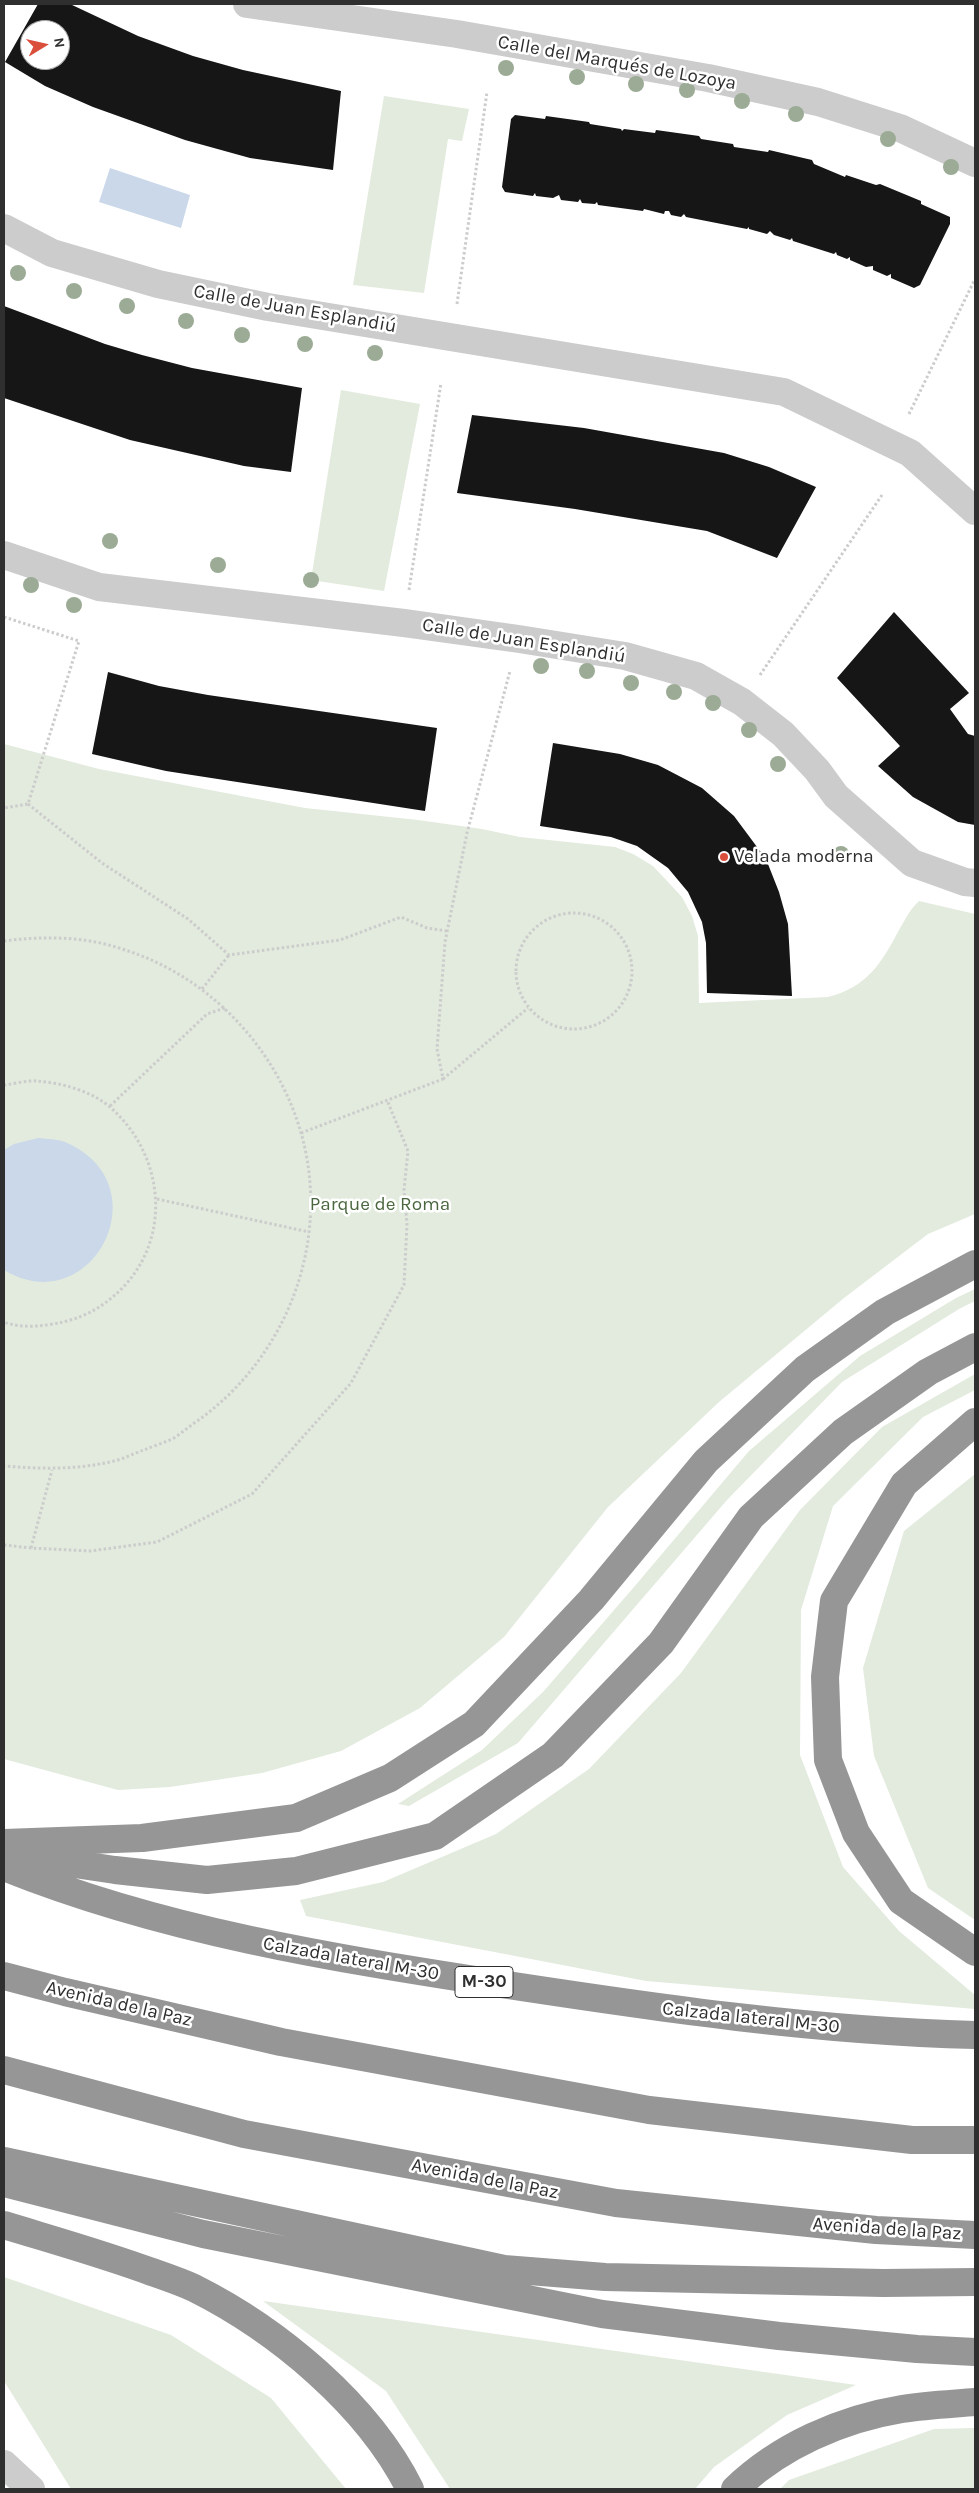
<!DOCTYPE html>
<meta charset="utf-8">
<style>
body{margin:0}
#map{position:relative;width:979px;height:2493px;overflow:hidden;background:#fff;font-family:Karla,sans-serif}
canvas{display:block}
.frame{position:absolute;inset:0;border:5px solid #2f2f2f;pointer-events:none}
.north{position:absolute;left:20px;top:20px;width:50px;height:50px;box-sizing:border-box;background:#fff;border:1px solid #acacac;border-radius:50%;rotate:81deg;font-size:14px;font-weight:700;line-height:20px;text-align:center;color:#2f2f2f}
.north::after{content:'';display:block;margin:auto;width:18px;height:22px;background:#da4e3c;clip-path:polygon(50% 0,100% 100%,50% 72%,0 100%)}
</style>
<div id="map">
<canvas width="979" height="2493"></canvas>
<div class="frame"></div>
<div class="north">N</div>
</div>
<script>
const ctx = document.querySelector('canvas').getContext('2d');
ctx.lineJoin = 'round';
function fill(path, color) { ctx.fillStyle = color; ctx.fill(path, 'evenodd'); }
function stroke(path, color, width, dash) { ctx.strokeStyle = color; ctx.lineWidth = width; ctx.lineCap = dash ? 'butt' : 'round'; ctx.setLineDash(dash || []); ctx.stroke(path); }
function drawText(font, color, halo, rows, align = 'center') {
  ctx.font = font + ' Karla,sans-serif'; ctx.lineWidth = 5; ctx.setLineDash([]); ctx.textBaseline = 'middle'; ctx.strokeStyle = halo; ctx.fillStyle = color; for (const [text, x, y, turn = 0] of rows) {
    ctx.save(); ctx.translate(x, y); ctx.rotate((+turn || 0) * Math.PI / 180); ctx.textAlign = isNaN(turn) ? turn : align; if (halo) ctx.strokeText(text, 0, 0); ctx.fillText(text, 0, 0); ctx.restore();
  }
}
fill(new Path2D(`
 M 384,96 L 469,109 L 462,141 L 448,139 L 424,293 L 353,285 Z
 M 341,390 L 420,404 L 384,591 L 311,580 Z
 M 4,744 L 99,769 L 305,808 L 418,820 L 482,829 L 520,837 L 615,847 L 633,854 L 653,866 L 682,897 L 692,916 L 698,936 L 699,1003 L 828,997 C 867,987 881,964 899,930 C 905,920 910,909 919,901 L 975,914 L 975,1214 L 928,1234 L 844,1298 L 719,1402 L 608,1507 L 504,1637 L 420,1708 L 341,1751 L 262,1773 L 170,1787 L 118,1790 L 4,1759 Z
 M 975,1289 L 975,1301 L 959,1309 L 842,1382 L 727,1500 L 518,1743 L 409,1806 L 398,1804 L 482,1750 L 543,1692 L 634,1587 L 749,1451 L 860,1356 L 956,1298 Z
 M 975,1374 L 975,1390 L 923,1417 L 833,1506 L 801,1610 L 800,1755 L 843,1867 L 899,1931 L 975,1995 L 975,2009 L 646,1981 L 306,1916 L 300,1900 L 383,1882 L 496,1834 L 589,1769 L 681,1673 L 800,1510 L 882,1427 Z
 M 975,1474 L 975,1920 L 928,1888 L 874,1756 L 863,1668 L 904,1531 Z
 M 4,2277 L 171,2335 L 271,2398 L 346,2489 L 71,2489 L 4,2381 Z
 M 263,2301 L 856,2385 L 787,2415 L 714,2467 L 695,2489 L 450,2489 L 386,2391 Z
 M 975,2428 L 975,2489 L 780,2489 L 789,2480 L 934,2429 Z`), '#e2ebdd');
fill(new Path2D(`
 M 110,168 L 190,195 L 181,228 L 99,202 Z
 M 38,1138 C 47,1139 57,1139 65,1142 C 164,1184 92,1323 4,1270 L 4,1150 L 14,1144 Z`), '#cad8ea');
fill(new Path2D(`
 M 38,4 L 70,4 L 138,36 L 193,56 L 243,70 L 341,91 L 333,170 L 250,158 L 185,140 L 93,107 L 45,86 L 5,62 ZM 30,30 L 60,30 L 60,60 L 30,60 Z
 M 515,115 L 545,119 L 546,116 L 589,122 L 590,124 L 621,129 L 622,131 L 624,129 L 655,133 L 656,130 L 699,136 L 701,139 L 733,144 L 734,147 L 768,152 L 769,150 L 812,160 L 814,164 L 845,177 L 846,175 L 876,185 L 880,184 L 921,201 L 921,204 L 950,217 L 950,224 L 920,285 L 914,288 L 891,278 L 891,274 L 887,276 L 873,270 L 873,266 L 866,267 L 850,260 L 850,257 L 847,259 L 837,255 L 836,252 L 834,254 L 793,241 L 792,238 L 790,240 L 774,235 L 770,231 L 767,234 L 749,229 L 749,227 L 747,229 L 686,217 L 684,214 L 681,217 L 671,215 L 669,211 L 665,211 L 664,214 L 644,209 L 643,211 L 598,205 L 597,202 L 595,204 L 582,203 L 580,199 L 578,202 L 561,200 L 559,195 L 553,198 L 536,196 L 535,193 L 533,196 L 505,192 L 502,187 L 511,119 Z
 M 4,306 L 105,344 L 142,355 L 192,368 L 302,388 L 291,472 L 244,466 L 130,440 L 4,398 Z
 M 472,415 L 584,428 L 724,453 L 769,467 L 816,487 L 777,558 L 707,531 L 575,509 L 457,493 Z
 M 894,612 L 969,693 L 950,709 L 968,734 L 975,736 L 975,825 L 958,822 L 913,797 L 878,766 L 900,746 L 837,678 Z
 M 108,672 L 159,686 L 208,695 L 437,728 L 425,811 L 166,771 L 92,754 Z
 M 553,743 L 620,754 L 658,765 L 702,788 L 734,816 L 766,859 L 779,892 L 788,924 L 792,996 L 707,993 L 706,943 L 702,922 L 688,892 L 668,868 L 637,846 L 611,837 L 540,826 Z`), '#161616');
stroke(new Path2D(`
 M 457,304 L 487,92
 M 909,414 L 975,279
 M 409,590 L 441,383
 M 4,617 L 79,641 L 28,804 L 4,808
 M 760,675 L 882,495
 M 28,804 L 102,863 L 188,919 L 229,955 L 340,940 L 401,917 L 427,928 L 447,931
 M516 971a58 58 0 1 1 116 0a58 58 0 1 1-116 0Z
 M 4,941 C 43,936 84,936 122,949 C 224,980 302,1076 310,1183 C 317,1275 274,1365 200,1419 C 191,1425 183,1432 174,1438 C 164,1443 153,1446 144,1450 C 134,1453 124,1459 114,1461 C 77,1470 41,1469 4,1466
 M 202,989 L 229,955
 M 443,1079 L 528,1008
 M 4,1085 C 14,1084 27,1080 37,1081 C 62,1083 92,1091 111,1108 C 162,1153 172,1231 127,1283 C 109,1303 89,1316 63,1322 C 46,1326 21,1329 4,1322
 M 110,1106 L 207,1014 L 225,1008
 M 301,1133 L 443,1079 L 437,1049 L 445,942 L 467,833 L 510,671
 M 157,1199 L 309,1232
 M 4,1545 L 31,1548 L 90,1551 L 157,1542 L 252,1494 L 351,1383 L 404,1285 L 407,1224 L 404,1190 L 408,1151 L 387,1100
 M 31,1548 L 52,1470`), '#ccc', 3, [2.5, 2.5]);
stroke(new Path2D(`
 M 247,4 L 457,34 L 708,78 L 818,102 L 900,128 L 975,163
 M 4,228 L 52,253 L 158,284 L 268,307 L 784,392 L 910,453 L 975,511
 M 4,555 L 99,587 L 404,623 L 519,639 L 625,656 L 696,676 L 742,702 L 783,734 L 817,770 L 836,796 L 912,863 L 965,882 L 975,883
 M 4,2464 L 31,2489`), '#ccc', 28);
stroke(new Path2D(`
 M 975,1422 L 904,1484 L 834,1601 L 825,1677 L 828,1760 L 856,1833 L 901,1901 L 975,1952
 M 4,1843 L 142,1838 L 296,1818 L 390,1778 L 474,1724 L 591,1600 L 706,1461 L 805,1369 L 885,1312 L 975,1264
 M 14,1855 L 115,1870 L 207,1880 L 296,1871 L 435,1836 L 553,1755 L 661,1643 L 751,1517 L 843,1432 L 928,1372 L 975,1347
 M 4,1867 C 163,1931 333,1958 501,1984 C 658,2008 816,2031 975,2035
 M 4,1976 L 65,1992 L 281,2042 L 649,2110 L 912,2140 L 975,2140
 M 4,2070 L 244,2134 L 616,2203 L 876,2230 L 975,2235
 M 4,2161 L 504,2269 L 605,2277 L 883,2283 L 975,2282
 M 4,2183 L 203,2234 L 602,2314 L 779,2336 L 917,2349 L 975,2352
 M 4,2225 C 53,2240 103,2254 152,2272 C 166,2277 181,2282 194,2288 C 278,2330 368,2405 410,2489
 M 735,2489 C 780,2446 841,2419 902,2409 C 926,2405 951,2404 975,2402`), '#969696', 28);
ctx.fillStyle = '#9bab95';
for (const [x, y] of [
 [506,68],
 [577,77],
 [636,84],
 [687,90],
 [742,101],
 [796,114],
 [888,139],
 [951,167],
 [18,273],
 [74,291],
 [127,306],
 [186,321],
 [242,335],
 [305,344],
 [375,353],
 [110,541],
 [218,565],
 [311,580],
 [31,585],
 [74,605],
 [541,666],
 [587,671],
 [631,683],
 [674,692],
 [713,703],
 [749,730],
 [778,764],
 [841,854]
]) { ctx.beginPath(); ctx.arc(x, y, 8, 0, 2 * Math.PI); ctx.fill(); }
for (const [x, y, r, color] of [
 [724,857,5,"#da4e3c"]
]) { const dot = new Path2D(); dot.arc(x, y, r, 0, 2 * Math.PI); ctx.fillStyle = color; ctx.fill(dot); stroke(dot, '#fff', 2); }
for (const [x, y, w] of [
 [484,1982,58]
]) { const box = new Path2D(); box.roundRect(x - w / 2, y - 15.5, w, 31, 4); ctx.fillStyle = '#fff'; ctx.fill(box); stroke(box, '#2f2f2f', 1); }
drawText('bold 18px', '#2f2f2f', null, [
 ["M-30",484,1982]
]);
drawText('19px', '#2f2f2f', '#fff', [
 ["Calle del Marqués de Lozoya",617,63,10],
 ["Calle de Juan Esplandiú",295,309,10],
 ["Calle de Juan Esplandiú",524,641,9],
 ["Calzada lateral M-30",351,1959,10],
 ["Avenida de la Paz",119,2004,13],
 ["Calzada lateral M-30",751,2018,6],
 ["Avenida de la Paz",485,2179,11],
 ["Avenida de la Paz",887,2229,4]
]);
drawText('19px', '#2f2f2f', '#fff', [
 ["Velada moderna",734,857]
], 'left');
drawText('19px', '#4a673f', '#fff', [
 ["Parque de Roma",380,1205]
]);
</script>
